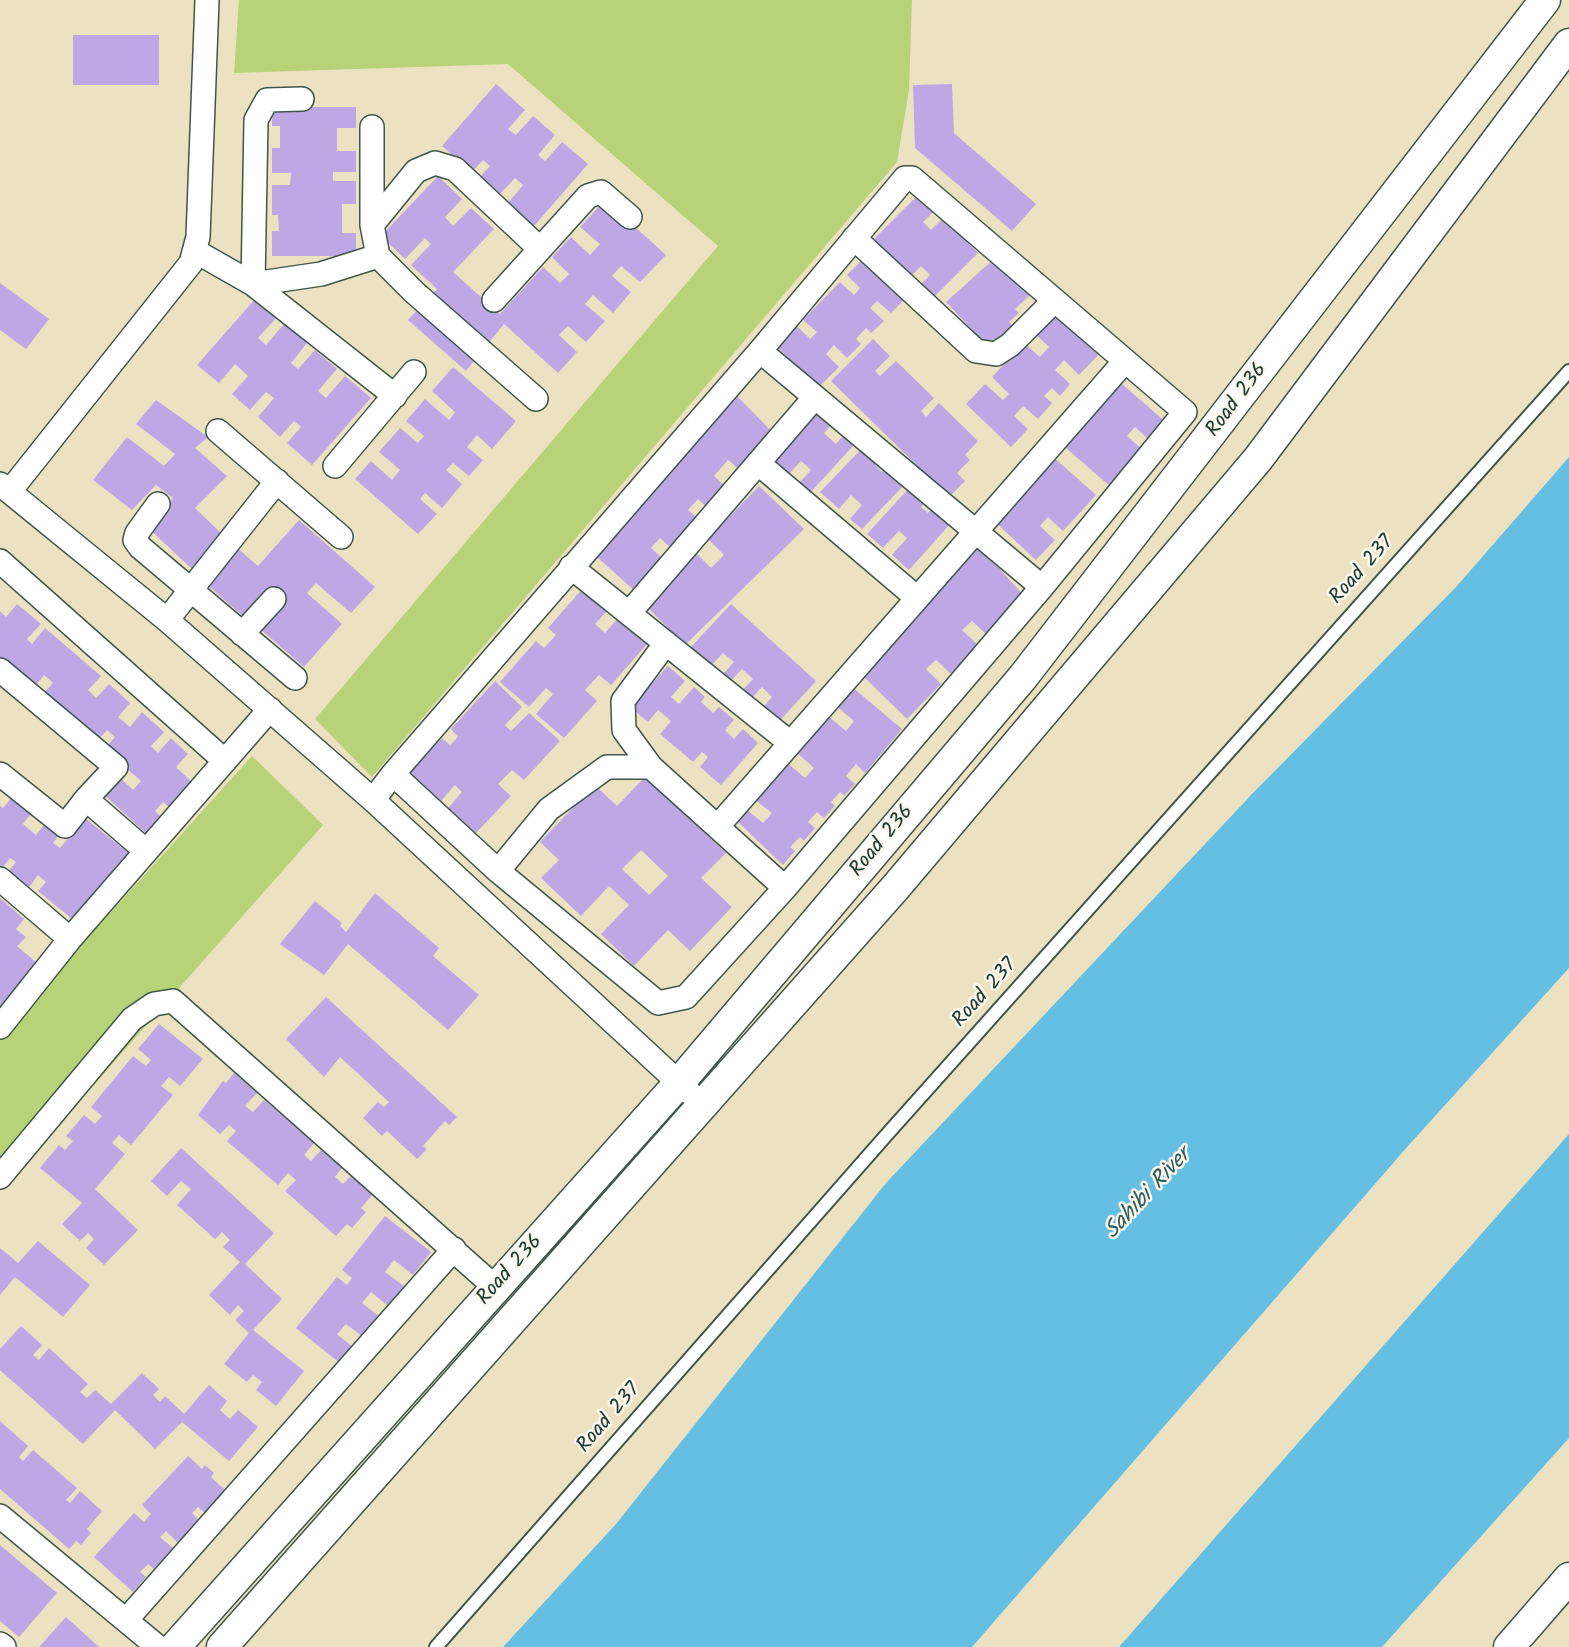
<!DOCTYPE html>
<style>
body{margin:0}
canvas{display:block;background:#ece2c2}
</style>
<canvas width="1569" height="1647"></canvas>
<script>
const ctx = document.querySelector('canvas').getContext('2d');
ctx.lineJoin = 'round';
function fill(path, color) { ctx.fillStyle = color; ctx.fill(path, 'evenodd'); }
function stroke(path, color, width, dash) { ctx.strokeStyle = color; ctx.lineWidth = width; ctx.lineCap = dash ? 'butt' : 'round'; ctx.setLineDash(dash || []); ctx.stroke(path); }
function drawText(font, color, halo, rows, align = 'center') {
  ctx.font = font + ' Kalam,sans-serif'; ctx.lineWidth = 5; ctx.setLineDash([]); ctx.textBaseline = 'middle'; ctx.strokeStyle = halo; ctx.fillStyle = color; for (const [text, x, y, turn = 0] of rows) {
    ctx.save(); ctx.translate(x, y); ctx.rotate((+turn || 0) * Math.PI / 180); ctx.textAlign = isNaN(turn) ? turn : align; if (halo) ctx.strokeText(text, 0, 0); ctx.fillText(text, 0, 0); ctx.restore();
  }
}
fill(new Path2D(`
 M 239,0 L 912,0 L 909,90 L 897,162 L 372,777 L 315,719 L 718,246 L 508,64 L 234,73 Z
 M 252,756 L 323,825 L 0,1191 L 0,1035 Z`), '#b7d277');
fill(new Path2D(`
 M 1569,457 L 1569,968 L 1408,1146 L 972,1647 L 503,1647 L 616,1524 L 886,1183 L 1253,793 L 1457,586 Z
 M 1569,1134 L 1569,1438 L 1382,1647 L 1119,1647 Z`), '#65bfe2');
fill(new Path2D(`
 M 73,35 L 159,35 L 159,85 L 73,85 Z
 M 496,84 L 525,110 L 508,129 L 516,135 L 533,116 L 555,135 L 538,155 L 545,161 L 562,142 L 588,164 L 534,226 L 508,203 L 523,185 L 515,178 L 499,195 L 479,178 L 490,166 L 483,160 L 472,172 L 442,146 Z
 M 952,84 L 954,133 L 1036,204 L 1012,231 L 915,148 L 913,85 Z
 M 272,107 L 356,107 L 356,128 L 337,128 L 337,151 L 356,151 L 356,172 L 333,172 L 333,181 L 356,181 L 356,204 L 342,204 L 342,233 L 356,233 L 356,256 L 272,256 L 272,231 L 279,231 L 278,215 L 272,215 L 272,185 L 290,185 L 291,173 L 272,173 L 272,148 L 280,148 L 280,126 L 272,126 Z
 M 438,176 L 462,199 L 445,217 L 453,226 L 471,208 L 494,229 L 453,272 L 500,314 L 543,267 L 560,283 L 569,274 L 552,257 L 571,237 L 590,255 L 600,244 L 580,227 L 605,200 L 666,255 L 640,282 L 621,266 L 612,276 L 631,292 L 613,313 L 593,295 L 585,304 L 605,321 L 586,342 L 568,326 L 559,335 L 577,352 L 558,373 L 504,324 L 466,371 L 408,320 L 437,289 L 411,265 L 431,244 L 425,238 L 405,259 L 381,236 Z
 M 919,194 L 935,210 L 923,222 L 931,230 L 943,218 L 978,253 L 933,298 L 920,285 L 930,275 L 921,266 L 911,276 L 874,239 Z
 M 866,256 L 908,296 L 891,313 L 877,301 L 870,308 L 884,321 L 871,333 L 866,328 L 856,339 L 861,344 L 847,358 L 834,345 L 826,354 L 839,367 L 819,387 L 777,347 L 797,326 L 810,339 L 817,332 L 803,320 L 840,282 L 854,295 L 860,288 L 847,275 Z
 M 996,257 L 1031,294 L 1015,309 L 1019,313 L 1009,322 L 1014,327 L 990,349 L 946,302 Z
 M 0,283 L 49,319 L 26,349 L 0,330 Z
 M 256,298 L 277,317 L 258,338 L 266,345 L 285,323 L 307,343 L 291,363 L 298,369 L 315,350 L 337,369 L 318,391 L 326,398 L 345,376 L 371,398 L 312,465 L 287,443 L 301,427 L 294,421 L 280,437 L 258,417 L 274,398 L 266,392 L 250,410 L 232,394 L 248,376 L 235,364 L 219,383 L 197,365 Z
 M 1055,310 L 1100,353 L 1079,375 L 1064,360 L 1055,370 L 1070,384 L 1060,396 L 1052,388 L 1044,396 L 1052,403 L 1038,419 L 1023,406 L 1014,416 L 1028,429 L 1011,447 L 966,404 L 985,384 L 1003,400 L 1009,394 L 992,377 L 1024,343 L 1040,357 L 1049,347 L 1034,333 Z
 M 873,339 L 890,356 L 875,371 L 880,376 L 896,361 L 934,398 L 921,411 L 926,417 L 939,403 L 978,441 L 965,455 L 970,460 L 957,473 L 965,481 L 949,497 L 831,381 Z
 M 453,367 L 516,421 L 492,449 L 477,435 L 467,447 L 483,460 L 469,476 L 453,463 L 446,470 L 462,484 L 442,508 L 425,493 L 420,499 L 437,514 L 418,534 L 355,479 L 371,461 L 392,480 L 400,470 L 379,452 L 400,428 L 418,443 L 424,436 L 406,421 L 425,399 L 449,420 L 455,412 L 432,391 Z
 M 1114,377 L 1168,424 L 1151,442 L 1135,427 L 1127,436 L 1144,451 L 1112,488 L 1058,441 Z
 M 737,396 L 777,437 L 744,474 L 728,460 L 714,476 L 729,490 L 710,510 L 698,499 L 688,510 L 701,521 L 674,551 L 660,538 L 651,548 L 665,561 L 636,592 L 588,549 Z
 M 156,400 L 208,437 L 195,448 L 227,476 L 195,508 L 224,536 L 192,569 L 147,527 L 173,498 L 156,485 L 132,510 L 93,480 L 127,437 L 164,466 L 175,454 L 136,424 Z
 M 813,410 L 831,425 L 824,433 L 836,444 L 843,436 L 853,446 L 810,493 L 799,483 L 811,470 L 801,461 L 789,474 L 772,457 Z
 M 866,444 L 881,459 L 875,465 L 882,472 L 888,465 L 906,483 L 862,529 L 850,519 L 862,505 L 851,495 L 839,509 L 820,492 Z
 M 1052,456 L 1096,495 L 1063,531 L 1048,517 L 1040,526 L 1055,540 L 1036,560 L 993,520 Z
 M 759,486 L 804,529 L 685,645 L 644,604 L 695,552 L 711,568 L 724,555 L 708,539 Z
 M 910,487 L 926,501 L 921,507 L 928,513 L 933,507 L 951,523 L 909,570 L 892,555 L 907,538 L 899,531 L 883,548 L 867,534 Z
 M 299,520 L 375,587 L 351,613 L 316,583 L 307,593 L 342,624 L 304,667 L 258,627 L 284,597 L 272,587 L 245,618 L 203,581 L 235,546 L 258,566 Z
 M 976,543 L 1026,598 L 988,636 L 972,621 L 962,630 L 979,646 L 951,674 L 936,660 L 926,669 L 941,684 L 907,719 L 862,675 Z
 M 584,587 L 609,609 L 595,624 L 605,633 L 619,617 L 648,643 L 611,685 L 599,675 L 585,690 L 597,701 L 564,738 L 536,714 L 553,694 L 546,688 L 529,707 L 500,682 L 536,641 L 544,648 L 556,635 L 548,628 Z
 M 17,604 L 41,624 L 27,639 L 32,644 L 45,628 L 101,676 L 88,690 L 96,698 L 109,684 L 130,703 L 118,717 L 130,727 L 142,712 L 164,732 L 151,746 L 158,753 L 171,738 L 188,754 L 176,767 L 197,787 L 175,812 L 163,802 L 155,811 L 166,821 L 151,838 L 101,792 L 117,775 L 133,790 L 141,781 L 104,749 L 115,737 L 107,730 L 96,742 L 42,695 L 53,683 L 44,675 L 34,688 L 0,658 L 0,611 L 6,617 Z
 M 731,604 L 816,681 L 775,726 L 760,711 L 772,697 L 762,687 L 749,701 L 740,693 L 753,679 L 742,669 L 729,683 L 721,676 L 734,662 L 723,653 L 710,667 L 690,648 Z
 M 668,666 L 685,681 L 671,697 L 679,704 L 694,687 L 705,697 L 701,702 L 713,713 L 719,707 L 734,720 L 725,730 L 734,739 L 743,729 L 758,743 L 721,785 L 700,767 L 708,757 L 702,752 L 693,762 L 660,734 L 671,721 L 658,710 L 648,722 L 630,707 Z
 M 495,681 L 522,707 L 505,725 L 511,731 L 529,713 L 560,741 L 524,780 L 512,770 L 498,784 L 511,796 L 476,833 L 448,808 L 462,792 L 455,785 L 441,801 L 410,772 L 442,738 L 450,745 L 458,737 L 451,729 Z
 M 851,686 L 902,729 L 865,773 L 856,764 L 846,776 L 855,784 L 844,796 L 840,792 L 831,802 L 835,806 L 824,818 L 817,812 L 808,822 L 815,828 L 804,841 L 800,837 L 790,847 L 795,851 L 783,865 L 736,820 L 746,809 L 763,823 L 772,813 L 754,799 L 786,762 L 805,778 L 814,768 L 795,751 L 827,715 L 846,731 L 854,721 L 835,705 Z
 M 645,777 L 726,853 L 701,878 L 732,907 L 690,951 L 668,930 L 634,966 L 601,934 L 629,905 L 609,886 L 581,916 L 541,878 L 559,860 L 540,842 L 595,785 L 617,806 ZM 641,850 L 668,876 L 649,895 L 622,869 Z
 M 17,791 L 36,807 L 23,824 L 36,835 L 48,820 L 62,831 L 53,843 L 60,848 L 85,818 L 131,855 L 76,922 L 38,891 L 46,882 L 38,875 L 28,889 L 8,872 L 16,862 L 10,858 L 2,868 L 0,866 L 0,806 L 3,808 Z
 M 375,893 L 439,948 L 433,956 L 479,995 L 448,1030 L 348,944 L 324,975 L 280,944 L 315,901 L 342,923 L 340,926 L 346,932 Z
 M 0,898 L 24,919 L 16,929 L 26,937 L 17,946 L 37,963 L 0,1006 Z
 M 326,997 L 457,1117 L 449,1125 L 445,1121 L 423,1146 L 427,1149 L 417,1159 L 387,1131 L 382,1136 L 363,1118 L 378,1102 L 384,1107 L 389,1102 L 340,1057 L 324,1077 L 286,1039 Z
 M 159,1024 L 203,1059 L 180,1086 L 169,1077 L 161,1086 L 173,1095 L 131,1145 L 119,1135 L 112,1143 L 125,1154 L 95,1189 L 138,1230 L 104,1265 L 86,1248 L 94,1239 L 88,1233 L 80,1241 L 62,1224 L 82,1203 L 40,1168 L 59,1145 L 65,1150 L 73,1141 L 66,1136 L 84,1115 L 95,1124 L 102,1116 L 91,1107 L 133,1056 L 146,1066 L 151,1060 L 138,1049 Z
 M 234,1073 L 257,1093 L 245,1106 L 253,1112 L 264,1100 L 314,1143 L 304,1155 L 311,1161 L 321,1150 L 342,1168 L 335,1177 L 343,1184 L 351,1176 L 373,1194 L 361,1208 L 366,1212 L 352,1228 L 347,1224 L 336,1236 L 285,1191 L 296,1180 L 288,1173 L 278,1185 L 227,1141 L 236,1131 L 229,1125 L 220,1134 L 198,1115 L 223,1081 L 226,1083 Z
 M 181,1148 L 274,1233 L 245,1264 L 282,1299 L 253,1330 L 304,1371 L 276,1406 L 256,1390 L 262,1382 L 253,1375 L 247,1382 L 224,1364 L 249,1333 L 235,1320 L 244,1311 L 238,1305 L 230,1315 L 209,1295 L 240,1262 L 223,1247 L 230,1240 L 222,1232 L 215,1239 L 177,1205 L 191,1189 L 181,1181 L 167,1196 L 151,1181 Z
 M 385,1216 L 431,1252 L 413,1275 L 394,1260 L 385,1272 L 404,1286 L 388,1306 L 371,1292 L 362,1303 L 379,1316 L 363,1337 L 346,1324 L 337,1334 L 354,1348 L 341,1364 L 296,1328 L 337,1277 L 347,1285 L 352,1278 L 342,1270 Z
 M 38,1241 L 90,1285 L 63,1317 L 15,1277 L 0,1295 L 0,1248 L 18,1263 Z
 M 21,1326 L 42,1345 L 33,1355 L 39,1360 L 49,1348 L 88,1384 L 80,1392 L 87,1398 L 95,1390 L 111,1404 L 142,1373 L 159,1389 L 153,1395 L 160,1402 L 165,1396 L 184,1414 L 209,1385 L 227,1401 L 220,1410 L 230,1419 L 238,1410 L 258,1427 L 229,1461 L 182,1422 L 155,1449 L 115,1410 L 83,1444 L 0,1370 L 0,1349 Z
 M 0,1421 L 28,1446 L 19,1457 L 23,1461 L 33,1450 L 77,1488 L 66,1500 L 70,1503 L 80,1491 L 102,1511 L 87,1529 L 91,1533 L 81,1545 L 76,1541 L 69,1549 L 0,1489 Z
 M 188,1456 L 202,1469 L 205,1465 L 214,1473 L 211,1477 L 226,1491 L 205,1513 L 198,1507 L 192,1513 L 199,1520 L 178,1543 L 166,1531 L 160,1537 L 173,1548 L 154,1569 L 148,1564 L 140,1572 L 146,1577 L 133,1592 L 94,1557 L 134,1513 L 144,1522 L 151,1514 L 142,1505 Z
 M 0,1545 L 57,1593 L 19,1637 L 0,1621 Z
 M 66,1617 L 99,1647 L 39,1647 Z`), '#bda8e5');
const service = new Path2D(`
 M 436,1647 L 890,1131 L 1569,371`);
const minor = new Path2D(`
 M 372,225 L 372,127
 M 854,238 L 976,351 L 996,354 L 1010,345 L 1054,301
 M 195,251 L 253,284 L 395,396
 M 253,284 L 256,120 L 267,100 L 302,99
 M 253,284 L 321,274 L 378,256
 M 494,300 L 588,196 L 601,192 L 630,217
 M 760,351 L 1042,587
 M 536,399 L 414,292 L 378,256 L 372,225 L 416,171 L 435,163 L 455,169 L 539,248
 M 218,431 L 341,537
 M 758,463 L 917,598
 M 335,466 L 414,372
 M 0,484 L 167,620 L 373,800 L 690,1093
 M 10,491 L 191,263 L 198,237 L 207,0
 M 158,504 L 137,533 L 135,540 L 140,547 L 295,678
 M 0,561 L 225,761
 M 571,567 L 789,742
 M 630,612 L 815,397
 M 167,620 L 277,481
 M 242,634 L 274,599
 M 0,670 L 116,767 L 86,799 L 146,851
 M 651,767 L 624,730 L 623,701 L 666,643
 M 0,774 L 65,826 L 86,799
 M 373,800 L 393,774 L 760,351 L 905,178 L 912,178 L 1185,412 L 1042,587 L 785,888 L 651,767 L 607,767 L 549,809 L 498,871 L 393,774
 M 718,826 L 1125,361
 M 498,871 L 658,1003 L 686,997 L 785,888
 M 0,879 L 70,939
 M 0,1027 L 70,939 L 270,709
 M 0,1177 L 132,1019 L 154,1004 L 173,1001 L 496,1288
 M 0,1516 L 158,1647
 M 127,1619 L 454,1249
 M 0,1644 L 4,1647`);
const tertiary = new Path2D(`
 M 175,1647 L 679,1083 L 1023,677 L 1545,0
 M 222,1647 L 895,888 L 1258,459 L 1569,44
 M 1509,1647 L 1569,1578`);
stroke(service, '#3e5649', 16);
stroke(minor, '#3e5649', 26);
stroke(tertiary, '#3e5649', 33);
stroke(service, '#fff', 12);
stroke(minor, '#fff', 23);
stroke(tertiary, '#fff', 30);
drawText('21px', '#1f3d34', '#fbf7ec', [
 ["Road 236",1238,401,-53],
 ["Road 237",1363,571,-48],
 ["Road 236",883,842,-50],
 ["Road 237",986,994,-48],
 ["Road 236",511,1271,-48],
 ["Road 237",610,1419,-49]
]);
drawText('italic 23px', '#305e60', '#fbf7ec', [
 ["Sahibi River",1149,1195,-47]
]);
</script>
